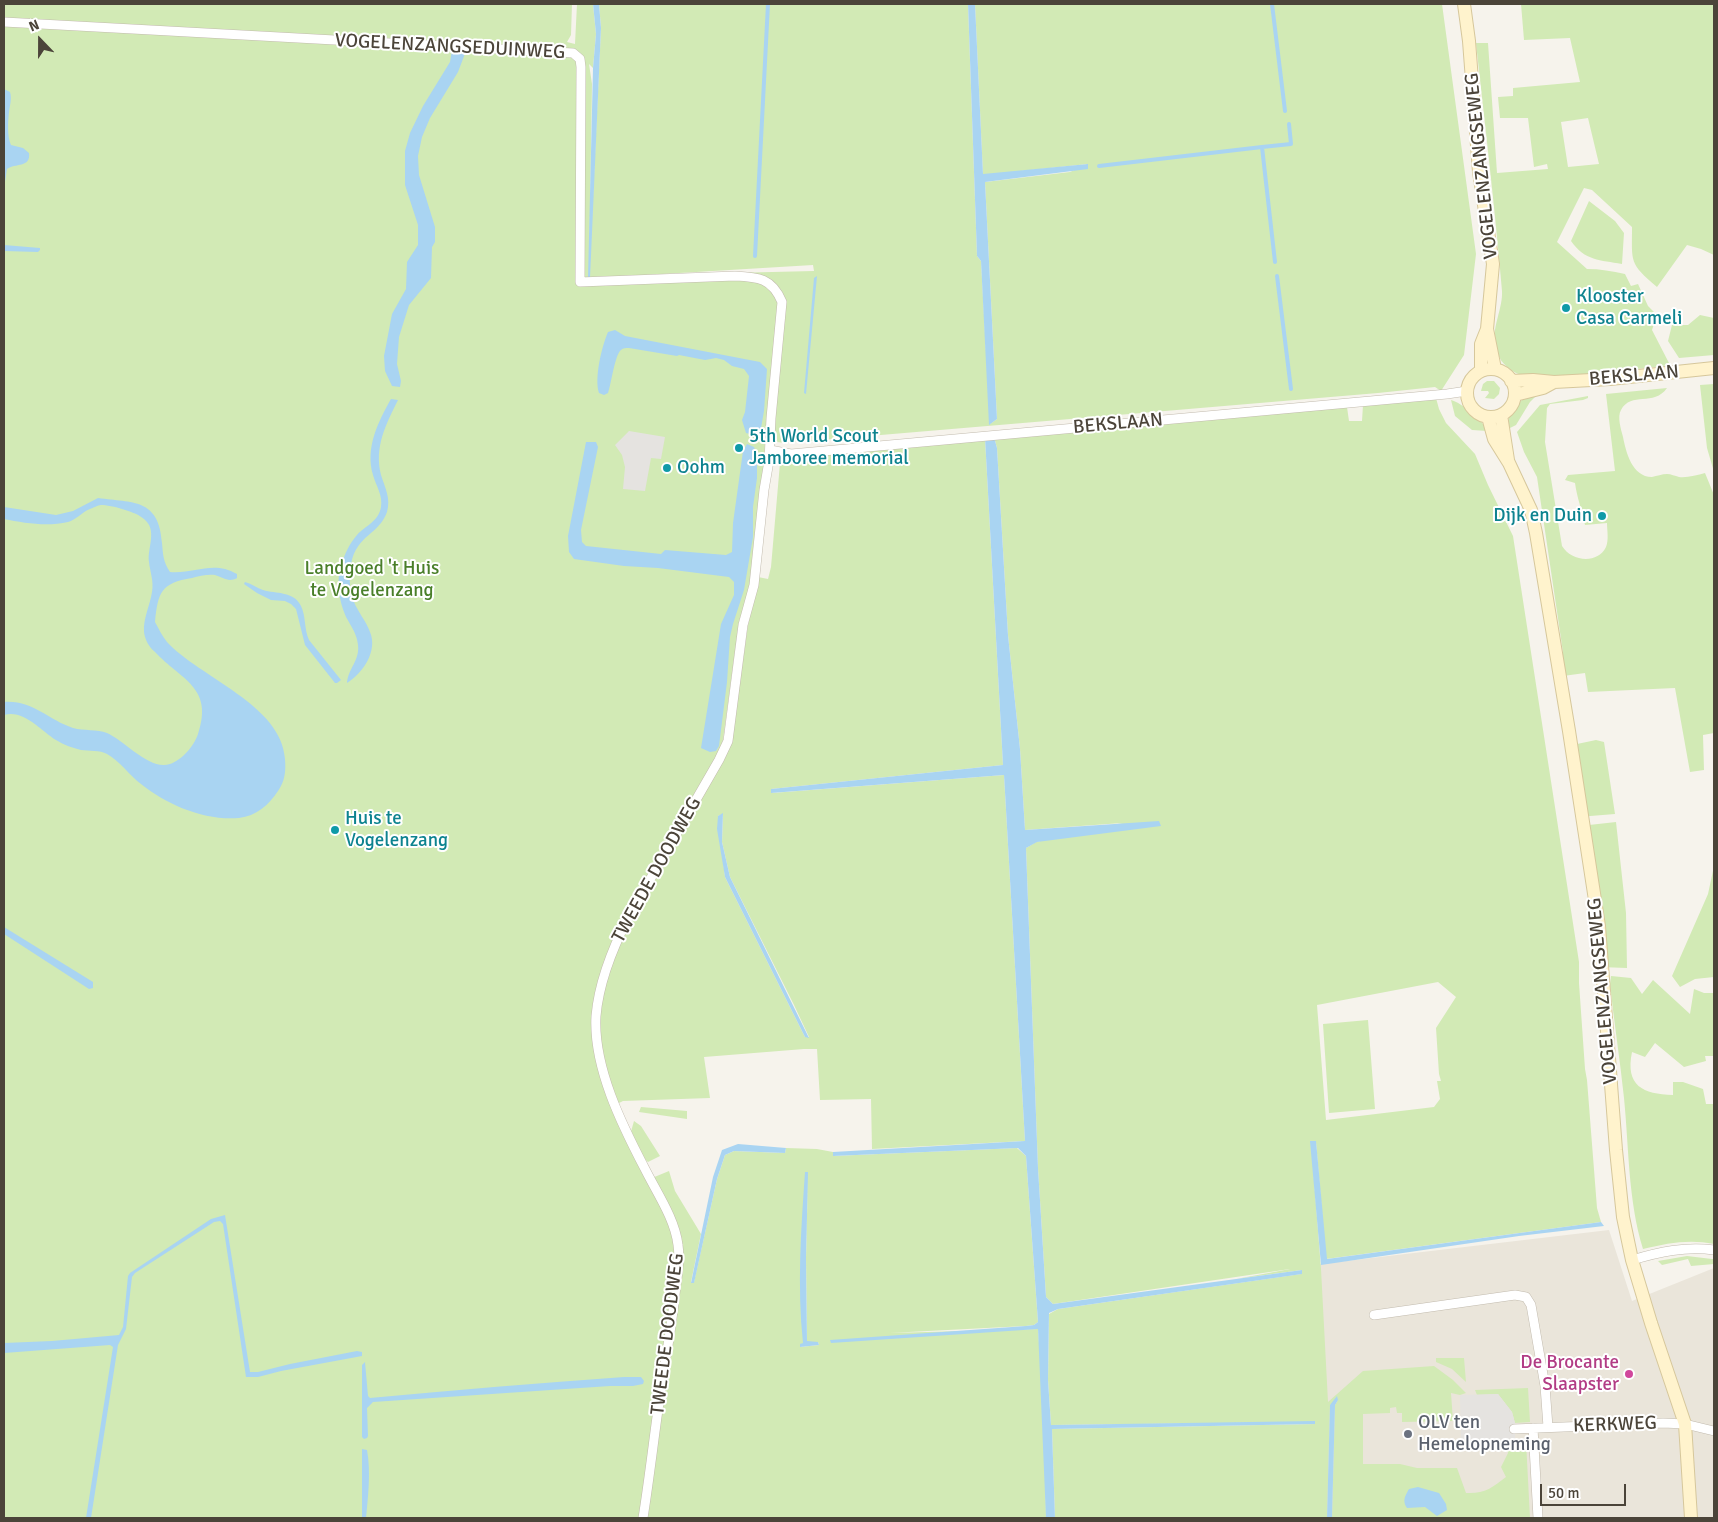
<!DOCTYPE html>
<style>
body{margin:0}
#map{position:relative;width:1718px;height:1522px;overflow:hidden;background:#f6f3ec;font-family:Signika,sans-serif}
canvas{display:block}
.frame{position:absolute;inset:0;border:5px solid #4b4439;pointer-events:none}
.north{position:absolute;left:15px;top:15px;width:50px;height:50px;-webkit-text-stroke:4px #fff;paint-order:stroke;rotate:338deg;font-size:14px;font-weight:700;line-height:20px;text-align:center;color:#4b4439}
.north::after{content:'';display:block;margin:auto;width:18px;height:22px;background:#4b4439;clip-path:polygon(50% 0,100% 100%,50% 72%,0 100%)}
.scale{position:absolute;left:1540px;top:1484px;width:86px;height:22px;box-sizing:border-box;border:2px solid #4b4439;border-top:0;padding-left:6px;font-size:15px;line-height:18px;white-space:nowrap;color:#4b4439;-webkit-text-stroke:4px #fff;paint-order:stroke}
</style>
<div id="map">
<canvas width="1718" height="1522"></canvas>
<div class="frame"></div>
<div class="north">N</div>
<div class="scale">50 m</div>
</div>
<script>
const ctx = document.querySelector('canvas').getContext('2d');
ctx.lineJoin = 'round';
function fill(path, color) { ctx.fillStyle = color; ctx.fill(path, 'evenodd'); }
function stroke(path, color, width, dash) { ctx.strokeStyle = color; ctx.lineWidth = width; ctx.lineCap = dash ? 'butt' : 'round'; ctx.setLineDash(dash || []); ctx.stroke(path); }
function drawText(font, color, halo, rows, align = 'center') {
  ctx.font = font + ' Signika,sans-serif'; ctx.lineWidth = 4; ctx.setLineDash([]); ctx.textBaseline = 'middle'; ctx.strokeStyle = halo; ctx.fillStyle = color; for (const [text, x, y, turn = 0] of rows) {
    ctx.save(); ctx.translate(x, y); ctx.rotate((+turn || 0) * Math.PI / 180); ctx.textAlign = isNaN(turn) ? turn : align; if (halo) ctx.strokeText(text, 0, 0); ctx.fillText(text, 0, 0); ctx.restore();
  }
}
fill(new Path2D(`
 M 1609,1230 L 1632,1301 L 1714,1268 L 1714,1518 L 1320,1518 L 1312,1265 Z`), '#eae5da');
fill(new Path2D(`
 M 4,4 L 572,4 L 571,35 L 567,42 L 575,44 L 577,4 L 593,4 L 596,34 L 593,68 L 589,64 L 592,84 L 589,280 L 601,28 L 599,4 L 968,4 L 977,256 L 981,261 L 990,424 L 997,419 L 985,182 L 1070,172 L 1088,164 L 983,175 L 975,4 L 1442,4 L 1476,254 L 1464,355 L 1441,391 L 1435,387 L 1378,393 L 786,443 L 777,442 L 776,438 L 765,439 L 764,470 L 751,582 L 739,622 L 722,747 L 607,958 L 595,1043 L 648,1180 L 669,1224 L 677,1253 L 641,1518 L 4,1518 ZM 813,265 L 814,271 L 646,275 Z
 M 1521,4 L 1714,4 L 1714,255 L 1701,249 L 1687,245 L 1657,287 C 1629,263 1632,263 1632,227 L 1592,190 L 1584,188 L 1557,242 L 1587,269 C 1600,269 1612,271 1625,274 L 1631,286 L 1638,284 L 1648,306 L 1657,315 L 1652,330 L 1670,365 C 1643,368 1535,383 1516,373 C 1503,366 1497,357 1495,343 C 1492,327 1503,308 1502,291 C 1495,208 1485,125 1476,43 L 1488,43 L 1497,173 L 1548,169 L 1547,164 L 1534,167 L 1528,118 L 1500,118 L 1498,97 L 1513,96 L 1513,88 L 1580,82 L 1570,38 L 1524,40 ZM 1588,118 L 1599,164 L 1568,167 L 1561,122 Z
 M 1589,201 L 1615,221 L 1624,233 L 1622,264 C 1600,260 1585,261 1571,241 Z
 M 1700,315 L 1714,318 L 1714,355 L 1679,358 L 1668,341 L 1672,325 L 1688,325 Z
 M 1487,381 L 1494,381 L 1500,388 L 1499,394 L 1494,399 L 1485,398 L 1489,393 L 1488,391 L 1481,391 L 1483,384 Z
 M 1714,384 L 1714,472 L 1707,448 L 1700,385 Z
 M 1667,388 C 1654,407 1631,391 1621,410 C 1617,417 1621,429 1623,437 C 1626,452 1632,477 1652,477 C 1657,476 1662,474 1667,474 C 1671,474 1675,476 1679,477 C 1687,478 1697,475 1705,473 L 1714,495 L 1714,733 L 1703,735 L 1704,770 L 1690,772 L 1675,688 L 1588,692 L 1585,673 L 1563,676 L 1563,652 L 1537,477 L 1524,452 L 1517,432 L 1540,405 L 1588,396 L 1588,398 L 1583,400 L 1550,404 L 1547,408 L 1545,442 L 1562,546 C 1571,561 1597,565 1606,547 C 1609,540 1607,530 1607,523 L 1585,525 C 1582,510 1577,498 1575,483 L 1565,480 L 1568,475 L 1615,471 L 1606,394 Z
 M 1539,393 L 1530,402 L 1516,425 L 1508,429 C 1507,407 1521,398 1539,393 Z
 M 1436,398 L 1439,409 L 1446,423 L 1475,454 L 1488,485 L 1513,536 L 1579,962 L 1579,983 L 1585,1069 L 1587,1080 L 1597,1208 L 1601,1222 L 1326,1259 L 1316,1142 L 1311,1141 L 1321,1269 L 1328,1402 L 1363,1371 L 1434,1366 L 1453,1380 L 1466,1393 L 1460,1395 L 1451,1393 L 1453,1421 L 1402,1422 L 1402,1413 L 1397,1413 L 1396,1407 L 1390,1408 L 1390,1413 L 1363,1414 L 1363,1464 L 1400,1464 L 1417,1468 L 1457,1468 L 1466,1493 C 1484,1494 1492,1488 1506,1477 L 1501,1467 L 1508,1453 L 1506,1443 L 1509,1441 L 1526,1441 L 1530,1518 L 1332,1518 L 1335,1405 L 1338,1400 L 1330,1405 L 1327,1518 L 1055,1518 L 1052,1429 L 1315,1424 L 1315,1422 L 1051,1425 L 1048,1380 L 1049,1314 L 1058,1309 L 1301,1274 L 1302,1270 L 1236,1279 L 1290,1269 L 1053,1304 L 1046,1297 L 1038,1168 L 1026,848 L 1036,842 L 1122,823 L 1025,830 L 1020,749 L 1008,635 L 997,448 L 994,437 L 1347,407 L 1349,421 L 1362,421 L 1363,405 ZM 1438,982 L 1456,997 L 1436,1028 L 1439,1074 L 1441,1081 L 1437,1081 L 1440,1099 L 1434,1107 L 1326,1120 L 1317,1005 Z
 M 1451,400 C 1462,403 1484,421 1487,431 L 1472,430 L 1455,416 Z
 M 985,438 L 1003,765 L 771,789 L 772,793 L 1004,775 L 1025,1141 L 872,1149 L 871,1099 L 820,1100 L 817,1049 L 804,1049 L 704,1057 L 710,1098 L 623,1101 L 617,1104 L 609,1081 L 599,1042 L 599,1031 L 601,999 L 620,939 L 727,753 L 734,723 L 748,625 L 758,577 L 768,579 L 771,567 L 780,463 L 783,460 L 843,451 ZM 723,814 L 722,842 L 730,877 L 794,1005 L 809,1037 L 805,1037 L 725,877 L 718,816 Z
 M 1596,740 L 1604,742 L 1615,814 L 1578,817 L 1577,744 Z
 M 1616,822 L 1626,913 L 1627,968 L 1600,967 L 1580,826 Z
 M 1714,866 L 1714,977 L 1695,979 L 1680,987 L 1672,976 L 1708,894 Z
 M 1611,976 L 1631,978 L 1642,994 L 1653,980 L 1690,1014 L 1694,989 L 1704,993 L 1714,993 L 1714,1056 L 1705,1056 L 1706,1061 L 1684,1067 L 1655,1043 L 1645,1057 L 1632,1052 C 1625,1086 1643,1094 1673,1095 L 1673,1082 L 1683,1082 L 1703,1089 L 1706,1104 L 1714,1104 L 1714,1244 C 1689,1239 1668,1243 1643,1249 C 1628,1200 1629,1148 1624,1098 C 1620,1060 1614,1022 1610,984 Z
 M 1368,1020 L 1375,1109 L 1329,1113 L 1323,1024 Z
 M 641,1107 L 687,1111 L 687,1119 L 639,1112 Z
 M 634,1121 L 641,1126 L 660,1156 L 648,1162 L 640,1155 L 630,1135 Z
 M 786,1148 L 817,1149 L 833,1152 L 833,1156 L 1017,1148 L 1026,1156 L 1038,1322 L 1034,1325 L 1026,1326 L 889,1333 L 1038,1329 L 1045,1426 L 1046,1518 L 646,1518 L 682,1254 L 652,1178 L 669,1171 L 675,1191 L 701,1234 L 691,1282 L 694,1282 L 717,1179 L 725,1155 L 734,1151 L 785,1153 ZM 808,1172 L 806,1258 L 807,1342 L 818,1342 L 819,1345 L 800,1347 L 803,1344 Z
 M 1687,1256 L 1712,1259 L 1714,1259 L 1714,1264 L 1691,1266 L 1688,1259 L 1662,1265 L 1658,1261 Z
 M 1436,1358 L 1464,1358 L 1466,1382 L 1452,1369 L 1436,1362 Z
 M 1528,1388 L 1530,1422 L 1515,1423 L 1512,1412 L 1498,1394 L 1477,1395 L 1475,1390 Z`), '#d2eab5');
fill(new Path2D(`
 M 629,431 L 665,437 L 661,459 L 651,458 L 645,491 L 623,489 L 625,467 L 622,455 L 615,445 Z
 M 1498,1394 L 1512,1412 L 1515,1423 L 1515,1446 L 1461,1448 L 1460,1395 Z`), '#e5e3e0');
fill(new Path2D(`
 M 593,4 L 599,4 L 601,28 L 590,278 L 588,278 L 593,68 L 596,34 Z
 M 968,4 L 975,4 L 983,174 L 1088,164 L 1088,169 L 985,182 L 997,419 L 989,425 L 981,261 L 977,256 Z
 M 452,50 L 466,51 L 458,72 L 430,118 L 422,137 L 418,156 L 419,175 L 435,227 L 435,242 L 432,247 L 431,278 L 409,305 L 399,337 L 397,364 L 401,381 L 400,387 L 392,386 L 385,371 L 384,356 L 392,314 L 406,289 L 407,262 L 418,245 L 418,225 L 405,185 L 405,151 L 410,133 L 423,106 L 450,62 Z
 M 4,89 L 10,92 C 12,98 10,105 9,112 C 8,122 7,136 11,145 L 23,148 L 29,153 C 31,168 15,163 7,169 L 4,188 Z
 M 4,245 L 40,248 L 40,250 L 38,252 L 4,251 Z
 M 817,276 L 806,394 L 804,393 L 814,278 Z
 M 615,330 L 625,336 L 760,362 L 767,369 L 764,411 L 760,434 L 754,435 L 746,433 L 742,420 L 745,412 L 749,376 L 744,369 L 732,366 L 724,360 L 716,358 L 705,360 L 679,355 L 677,356 L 629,348 C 626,348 623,348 621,350 C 615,354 611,385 608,393 L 604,395 L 599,393 C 594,378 602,346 608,332 Z
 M 391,399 L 398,400 C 386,424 374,447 381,475 C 385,488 391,498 387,512 C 379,535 357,534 351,564 C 349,576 349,590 354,602 C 358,612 366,621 370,632 C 378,651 363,673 347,683 C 348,669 360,660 358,645 C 357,634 351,626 346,617 C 339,601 336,582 341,565 C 345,554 349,544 357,535 C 365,526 379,521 381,507 C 383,495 376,486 373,475 C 365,448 378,422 391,399 Z
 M 994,437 L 997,448 L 1008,635 L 1020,749 L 1025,830 L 1159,821 L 1161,826 L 1037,842 L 1026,848 L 1038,1168 L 1046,1297 L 1053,1304 L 1302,1270 L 1302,1274 L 1058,1309 L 1049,1313 L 1048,1380 L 1051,1425 L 1315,1421 L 1315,1424 L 1052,1429 L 1055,1518 L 1046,1518 L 1038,1329 L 831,1343 L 830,1340 L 1026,1326 L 1034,1325 L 1038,1322 L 1026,1156 L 1018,1148 L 833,1156 L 833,1152 L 1025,1141 L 1004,775 L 771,793 L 771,789 L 1003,765 L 985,438 Z
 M 586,442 L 596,442 L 598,447 L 581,530 L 582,542 L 586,546 L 661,554 L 665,550 L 726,555 L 732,552 L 733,523 L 743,451 L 747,444 L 754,447 L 757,454 L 757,478 L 753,507 L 753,537 L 744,590 L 733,624 L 730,637 L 727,682 L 719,746 L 716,751 L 710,752 L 701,748 L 721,624 L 734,595 L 734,582 L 729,577 L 658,568 L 624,566 L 574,559 L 569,552 L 568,536 Z
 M 98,498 C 133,503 159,498 162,543 C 163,554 163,562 170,572 C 195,574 213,560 237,574 L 237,578 C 228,583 223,577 215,575 C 208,574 199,576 192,578 C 161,583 158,592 155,622 C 159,629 162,636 167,642 C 199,677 282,705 285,759 C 286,771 285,781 278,791 C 269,805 256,816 239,818 C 205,821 167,805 141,784 C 129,775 120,761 107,754 C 100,750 89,751 81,750 C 73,748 64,745 56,740 C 41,731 24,709 4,715 L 4,702 C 33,700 48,720 73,728 C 84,731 97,729 107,733 C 125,741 150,771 170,764 C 182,760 194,746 198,734 C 214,687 181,680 155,652 C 149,647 145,640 144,632 C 143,619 150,605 152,592 C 154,581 150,572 149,562 C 147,548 158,530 144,519 C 137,512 111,505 101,505 C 98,505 93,508 90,509 C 82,512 76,520 68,522 C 47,527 24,523 4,519 L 4,507 L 56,515 L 73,511 Z
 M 245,582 C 252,584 257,588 263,590 C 276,594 294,591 301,606 C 306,616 304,629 309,640 L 341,680 L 337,683 L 335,683 L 305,645 L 296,609 L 291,604 L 285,601 L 271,600 L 257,593 L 244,584 Z
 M 723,813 L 722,842 L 730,877 L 809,1038 L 805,1037 L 725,877 L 717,829 L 718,816 Z
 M 4,927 L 93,982 L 93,988 L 89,989 L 4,934 Z
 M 1310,1141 L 1316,1141 L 1327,1259 L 1601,1222 L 1604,1226 L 1519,1236 L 1321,1265 Z
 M 738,1144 L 786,1148 L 785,1153 L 734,1151 L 725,1155 L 717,1179 L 694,1283 L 691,1283 L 713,1177 L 722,1150 Z
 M 805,1172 L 808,1172 L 806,1258 L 807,1341 L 818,1342 L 819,1345 L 800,1347 L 800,1344 L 803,1343 C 797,1286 801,1229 805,1172 Z
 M 225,1215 L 250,1372 L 258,1372 L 290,1364 L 357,1351 L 362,1352 L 362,1356 L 281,1371 L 258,1377 L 246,1377 L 223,1224 L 220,1221 L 214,1222 L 135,1273 L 132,1277 L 126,1329 L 118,1345 L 91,1518 L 86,1518 L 113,1347 L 110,1345 L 4,1353 L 4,1343 L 52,1341 L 119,1335 L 123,1327 L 128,1276 L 130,1273 L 211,1219 Z
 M 365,1362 L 368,1396 L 370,1398 C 455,1390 539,1383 624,1377 L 641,1377 L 644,1381 L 643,1384 L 633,1386 L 610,1386 L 373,1402 L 367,1408 L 368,1436 L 367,1438 L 364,1439 L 362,1437 L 362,1365 Z
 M 1337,1396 L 1338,1400 L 1335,1405 L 1332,1518 L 1327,1518 L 1330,1405 Z
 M 362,1449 L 367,1450 C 371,1472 368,1496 366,1518 L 362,1518 Z
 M 1418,1487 L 1439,1493 L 1446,1504 L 1447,1510 L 1437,1516 L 1425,1507 L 1407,1508 C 1402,1501 1405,1496 1409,1489 Z`), '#a9d4f2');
stroke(new Path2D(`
 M 1272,4 L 1285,111
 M 1099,166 L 1262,147
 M 755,256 L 768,4
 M 1275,262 L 1262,147 L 1291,144 L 1289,124
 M 1277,276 L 1291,389`), '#a9d4f2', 4);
const minor = new Path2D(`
 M 4,22 L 573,53 L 580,59 L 581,67 L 580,282 L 735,276 C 758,277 772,278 782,302 L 771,418 L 769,461 L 764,490 L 754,585 L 743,625 L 728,741 L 719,760 L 629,916 C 613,947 599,981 596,1016 C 593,1067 622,1125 645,1169 C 657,1193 675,1219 678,1245 C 680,1258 678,1273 676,1286 C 673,1314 669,1341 664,1369 C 656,1418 651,1468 643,1518
 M 770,450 L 791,454 L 1447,394 L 1467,391
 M 1632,1260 C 1659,1252 1686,1246 1714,1250
 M 1374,1315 L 1515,1295 L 1526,1297 L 1531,1305 L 1545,1386 L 1548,1427
 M 1533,1428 L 1538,1518
 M 1514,1429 L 1663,1423 L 1685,1424 L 1714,1431`);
const secondary = new Path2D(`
 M 1464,4 L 1469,41 L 1479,172 L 1493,264 L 1487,329 L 1495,369
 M1467 393a24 24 0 1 1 48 0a24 24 0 1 1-48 0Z
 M 1481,371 L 1481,344 L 1487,329
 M 1511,381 L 1533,380 L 1554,382 L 1610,379 L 1714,368
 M 1515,395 L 1543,388 L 1554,382
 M 1501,415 L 1508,460
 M 1488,417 L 1494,439 L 1509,463 L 1531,510 L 1536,533 L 1569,731 L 1599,926 L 1616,1150 L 1623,1217 L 1632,1260 L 1651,1323 L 1685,1424 L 1691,1518`);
stroke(minor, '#c2bbae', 10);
stroke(secondary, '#d6c79b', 14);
stroke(minor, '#fff', 9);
stroke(secondary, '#fff3cd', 12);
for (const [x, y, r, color] of [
 [1566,308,5,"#0f9aa8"],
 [739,448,5,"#0f9aa8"],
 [667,468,5,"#0f9aa8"],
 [1602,516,5,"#0f9aa8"],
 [335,830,5,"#0f9aa8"],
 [1629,1374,5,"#d1479c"],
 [1408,1434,5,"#6b7280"]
]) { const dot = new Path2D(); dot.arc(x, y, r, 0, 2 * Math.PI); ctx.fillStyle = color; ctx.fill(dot); stroke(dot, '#fff', 2); }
drawText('19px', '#4b4439', '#fff', [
 ["VOGELENZANGSEDUINWEG",450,47,3],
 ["VOGELENZANGSEWEG",1482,166,-96],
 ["BEKSLAAN",1634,376,-5],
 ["BEKSLAAN",1118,424,-5],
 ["TWEEDE DOODWEG",657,870,-61],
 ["VOGELENZANGSEWEG",1603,991,-95],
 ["TWEEDE DOODWEG",668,1334,-83],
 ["KERKWEG",1615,1425,-2]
]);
drawText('19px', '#0d838f', '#fff', [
 ["Klooster",1576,297],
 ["Casa Carmeli",1576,319],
 ["5th World Scout",749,437],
 ["Jamboree memorial",749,459],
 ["Oohm",677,468],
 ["Dijk en Duin",1592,516,"right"],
 ["Huis te",345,819],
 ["Vogelenzang",345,841]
], 'left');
drawText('19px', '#4a7f2a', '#fff', [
 ["Landgoed 't Huis",372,569],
 ["te Vogelenzang",372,591]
]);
drawText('19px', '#b23c85', '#fff', [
 ["De Brocante",1619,1363],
 ["Slaapster",1619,1385]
], 'right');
drawText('19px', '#5b616d', '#fff', [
 ["OLV ten",1418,1423],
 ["Hemelopneming",1418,1445]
], 'left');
</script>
